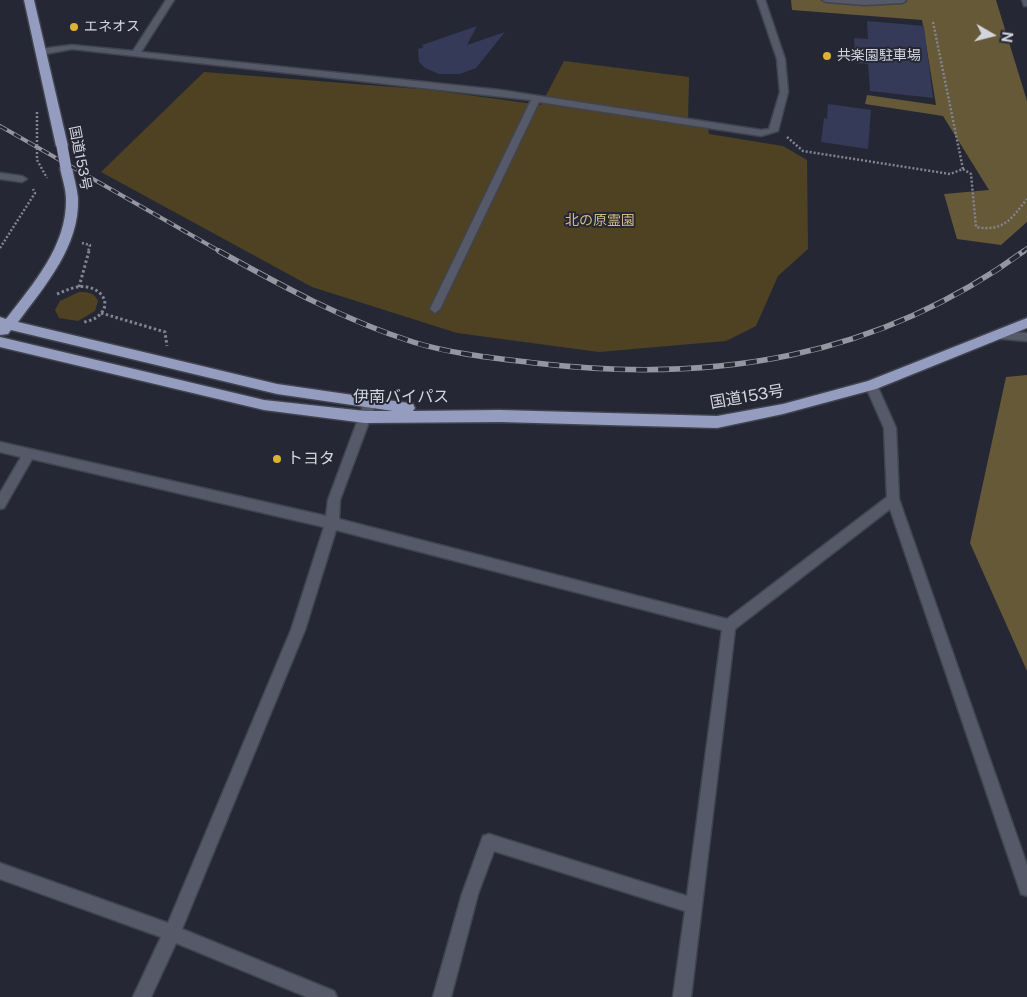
<!DOCTYPE html>
<meta charset="utf-8">
<style>
body{margin:0}
#map{position:relative;width:1027px;height:997px;overflow:hidden;background:#252834;font-family:"Public Sans",sans-serif}
canvas{display:block}
.north{position:absolute;left:967px;top:10px;width:50px;height:50px;-webkit-text-stroke:4px #252834;paint-order:stroke;rotate:98deg;font-size:14px;font-weight:700;line-height:20px;text-align:center;color:#d3d5de}
.north::after{content:'';display:block;margin:auto;width:18px;height:22px;background:#d3d5de;clip-path:polygon(50% 0,100% 100%,50% 72%,0 100%)}
</style>
<div id="map">
<canvas width="1027" height="997"></canvas>
<div class="north">N</div>
</div>
<script>
const ctx = document.querySelector('canvas').getContext('2d');
ctx.lineJoin = 'round';
function fill(path, color) { ctx.fillStyle = color; ctx.fill(path, 'evenodd'); }
function stroke(path, color, width, dash) { ctx.strokeStyle = color; ctx.lineWidth = width; ctx.lineCap = dash ? 'butt' : 'round'; ctx.setLineDash(dash || []); ctx.stroke(path); }
function drawText(font, color, halo, rows, align = 'center') {
  ctx.font = font + ' "Public Sans","Noto Sans JP",sans-serif'; ctx.lineWidth = 4; ctx.setLineDash([]); ctx.textBaseline = 'middle'; ctx.strokeStyle = halo; ctx.fillStyle = color; for (const [text, x, y, turn = 0] of rows) {
    ctx.save(); ctx.translate(x, y); ctx.rotate((+turn || 0) * Math.PI / 180); ctx.textAlign = isNaN(turn) ? turn : align; if (halo) ctx.strokeText(text, 0, 0); ctx.fillText(text, 0, 0); ctx.restore();
  }
}
fill(new Path2D(`
 M 564,61 L 689,77 L 688,125 L 708,128 L 709,134 L 783,146 L 807,160 L 808,249 L 778,276 L 756,326 L 726,341 L 599,352 L 457,333 L 312,287 L 101,172 L 204,72 L 431,90 L 541,105 Z
 M 79,292 C 88,292 95,293 98,301 L 95,311 L 78,321 L 59,318 L 55,310 L 60,301 Z`), '#4e4223');
fill(new Path2D(`
 M 791,0 L 996,0 L 1027,101 L 1027,222 L 1001,245 L 957,239 L 944,194 L 989,190 L 943,116 L 865,104 L 867,95 L 936,105 L 922,20 L 792,10 Z
 M 1027,375 L 1027,671 L 970,543 L 1006,377 Z`), '#665938');
fill(new Path2D(`
 M 867,21 L 924,26 L 933,98 L 870,91 L 868,64 L 855,63 L 854,38 L 868,39 Z
 M 477,26 L 467,45 L 505,32 L 476,68 L 460,74 L 439,74 L 425,68 L 419,62 L 418,49 L 424,47 L 422,45 Z
 M 828,104 L 871,110 L 868,149 L 821,142 L 824,118 L 827,119 Z`), '#343a57');
const minor = new Path2D(`
 M 166,0 L 174,0 L 141,52 L 500,90 L 761,130 L 769,129 L 780,92 L 777,59 L 757,0 L 765,0 L 785,59 L 788,92 L 778,131 L 761,136 L 539,102 L 440,309 L 435,313 L 430,309 L 531,100 L 72,49 L 40,55 L 36,52 L 40,49 L 72,45 L 133,51 Z
 M 822,0 L 905,0 L 906,1 L 902,3 L 865,5 L 826,2 Z
 M 1022,0 L 1027,0 L 1027,6 L 1024,6 Z
 M 0,173 L 22,176 L 27,179 L 22,182 L 0,179 Z
 M 995,331 L 1027,333 L 1027,341 L 991,338 L 990,335 L 991,332 Z
 M 871,381 L 877,385 L 896,428 L 899,499 L 1027,865 L 1027,896 L 1021,894 L 1019,888 L 890,509 L 735,629 L 691,997 L 673,997 L 685,911 L 494,851 L 478,894 L 451,997 L 433,997 L 462,894 L 483,836 L 489,834 L 687,896 L 722,630 L 336,530 L 305,630 L 182,929 L 334,991 L 337,997 L 307,997 L 176,943 L 151,997 L 133,997 L 161,937 L 0,879 L 0,863 L 168,923 L 291,630 L 324,527 L 32,459 L 4,508 L 0,509 L 0,493 L 21,457 L 0,452 L 0,442 L 326,516 L 328,500 L 364,403 L 370,398 L 376,403 L 340,500 L 339,519 L 727,619 L 887,497 L 884,428 L 865,385 Z`);
const highway = new Path2D(`
 M 24,0 L 34,0 L 68,146 L 66,148 L 62,149 L 56,146 Z
 M 66,164 L 72,168 C 74,178 77,188 78,198 C 80,246 45,286 18,322 L 277,384 L 408,403 L 413,404 L 415,408 L 413,411 L 500,410 L 717,416 L 783,404 L 868,381 L 1027,318 L 1027,328 L 876,389 L 783,414 L 717,428 L 500,422 L 365,423 L 264,410 L 0,347 L 0,337 L 264,400 L 365,411 L 393,411 L 277,394 L 11,330 L 8,334 L 0,335 L 0,317 L 6,319 C 33,284 67,246 66,199 C 66,189 62,178 60,168 Z`);
stroke(minor, '#41444f', 3);
stroke(highway, '#41444f', 3);
stroke(new Path2D(`
 M 933,22 L 963,169
 M 787,137 L 803,151 L 950,174 L 963,169 L 971,174 L 976,227 C 1004,232 1011,219 1027,199
 M 82,243 L 90,245 L 88,252
 M 0,248 L 35,193 L 33,189`), '#82858f', 2.5, [2, 2]);
stroke(new Path2D(`
 M 79,287 L 89,251
 M 57,294 C 67,290 77,285 87,287 C 104,290 112,306 97,317 C 93,320 87,321 82,323
 M 101,313 L 165,332 L 167,346`), '#82858f', 3, [2.5, 2.5]);
fill(minor, '#565a68');
fill(highway, '#949dc0');
const railFar1 = new Path2D(`
 M 0,126 L 221,252
 M 1022,252 L 1027,248`);
const rail = new Path2D(`
 M 219,251 C 282,286 344,320 413,342 C 452,354 494,358 535,363 C 713,384 877,358 1024,251`);
stroke(railFar1, '#9497a1', 4);
stroke(rail, '#9497a1', 5.5);
stroke(railFar1, '#252834', 2.5, [8]);
stroke(rail, '#252834', 4, [11]);
const highwayBridge = new Path2D(`
 M 62,146 L 66,168`);
stroke(highwayBridge, '#41444f', 12, []);
stroke(new Path2D(`
 M 37,112 L 37,160 L 47,178`), '#82858f', 2.5, [2, 2]);
stroke(highwayBridge, '#949dc0', 11);
for (const [x, y, r, color] of [
 [74,27,5,"#dcb233"],
 [827,56,5,"#dcb233"],
 [277,459,5,"#dcb233"]
]) { const dot = new Path2D(); dot.arc(x, y, r, 0, 2 * Math.PI); ctx.fillStyle = color; ctx.fill(dot); stroke(dot, '#252834', 2); }
drawText('14px', '#d3d5de', '#252834', [
 ["エネオス",84,27],
 ["共楽園駐車場",837,56]
], 'left');
drawText('14px', '#d3d5de', '#252834', [
 ["国道153号",80,158,79]
]);
drawText('14px', '#d3bc80', '#252834', [
 ["北の原霊園",600,221]
]);
drawText('16px', '#d3d5de', '#252834', [
 ["伊南バイパス",401,397],
 ["国道153号",747,397,-10]
]);
drawText('16px', '#d3d5de', '#252834', [
 ["トヨタ",287,459]
], 'left');
</script>
